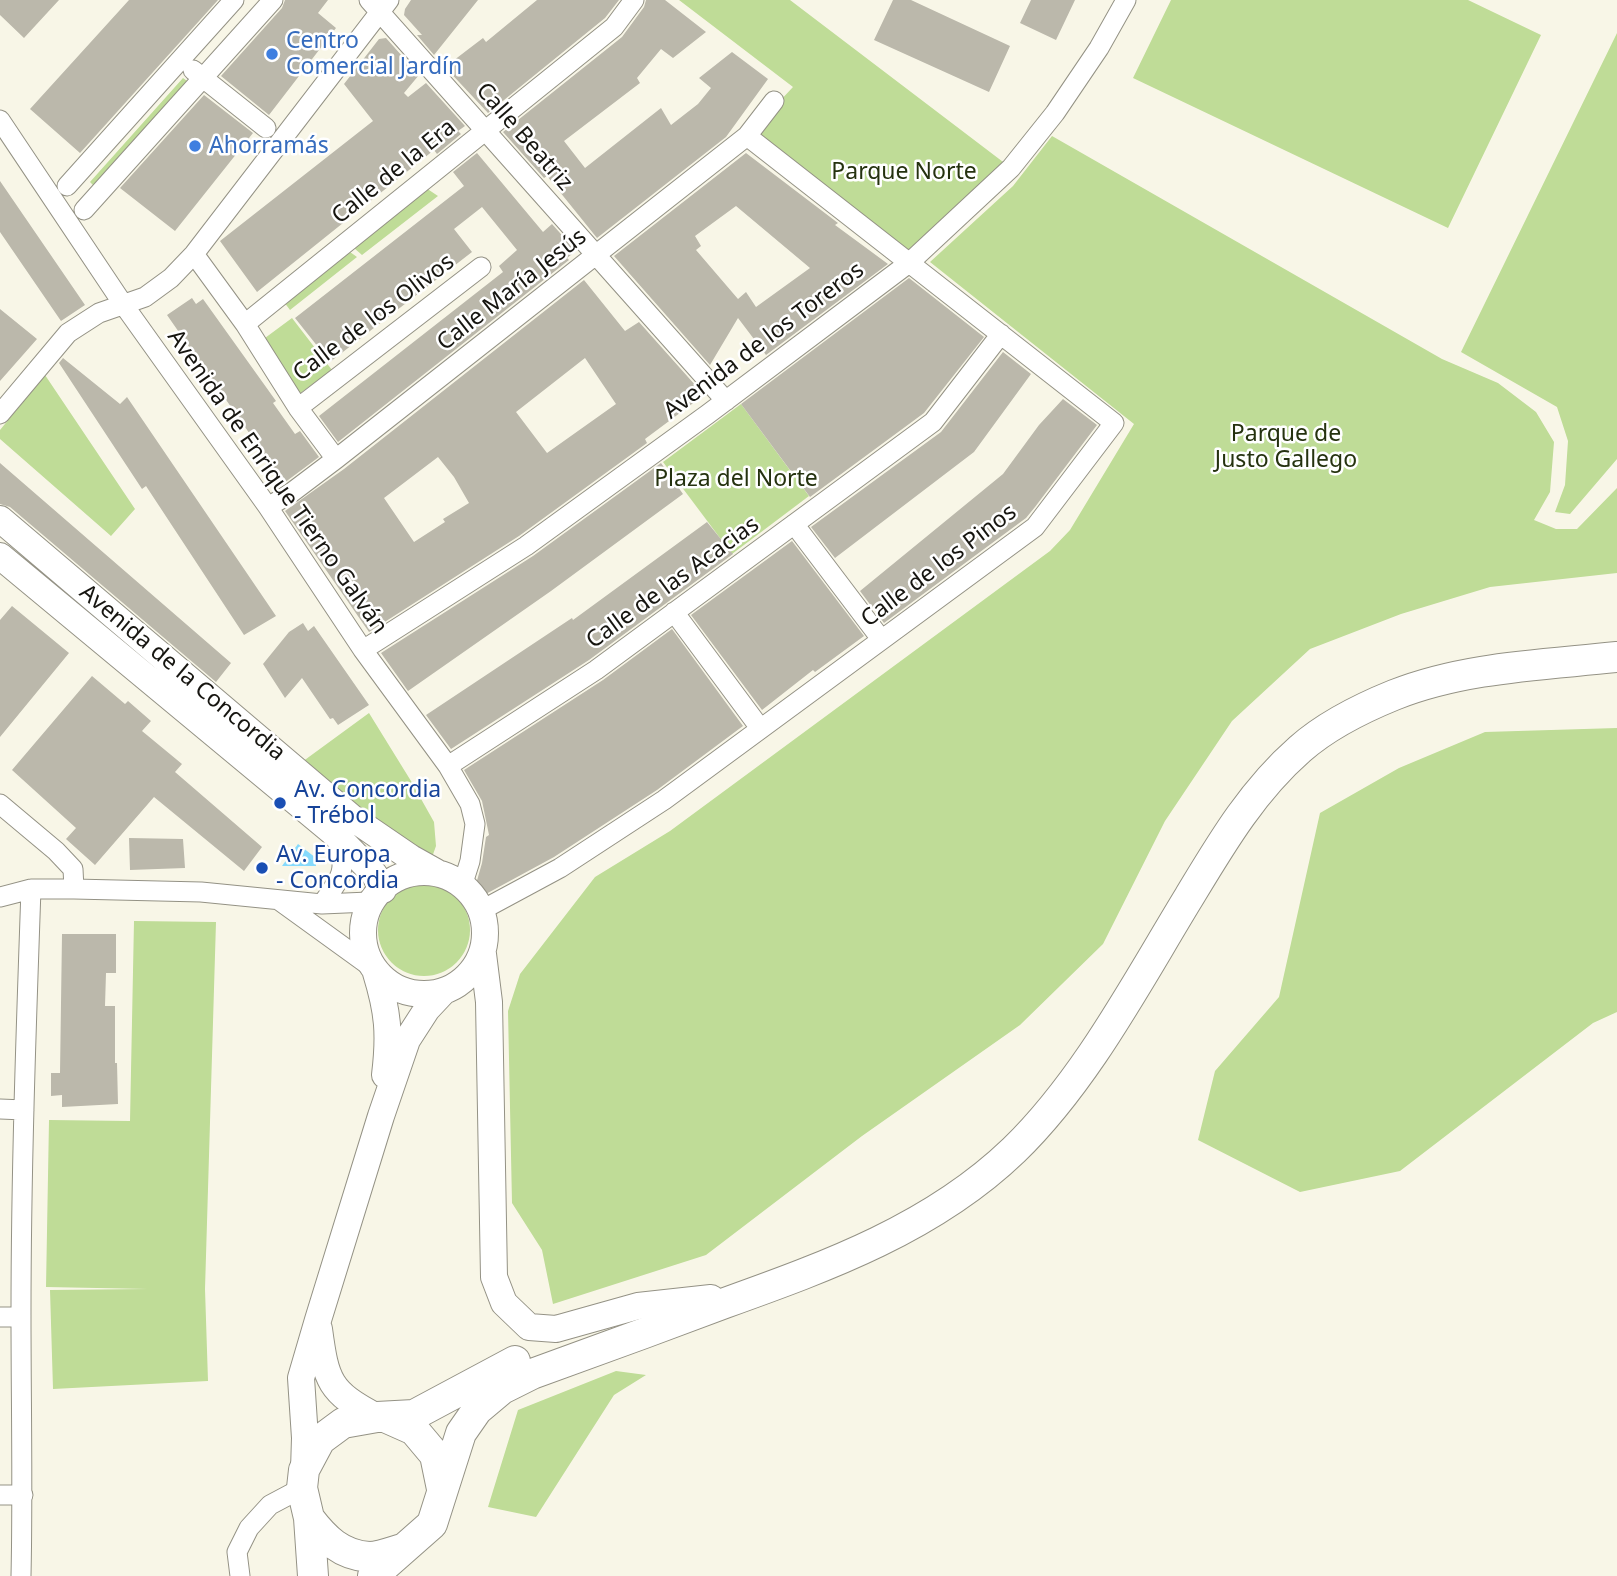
<!DOCTYPE html>
<meta charset="utf-8">
<style>
body{margin:0}
canvas{display:block;background:#f8f6e7}
</style>
<canvas width="1617" height="1576"></canvas>
<script>
const ctx = document.querySelector('canvas').getContext('2d');
ctx.lineJoin = 'round';
function fill(path, color) { ctx.fillStyle = color; ctx.fill(path, 'evenodd'); }
function stroke(path, color, width, dash) { ctx.strokeStyle = color; ctx.lineWidth = width; ctx.lineCap = dash ? 'butt' : 'round'; ctx.setLineDash(dash || []); ctx.stroke(path); }
function drawText(font, color, halo, rows, align = 'center') {
  ctx.font = font + ' "Noto Sans",sans-serif'; ctx.lineWidth = 5; ctx.setLineDash([]); ctx.textBaseline = 'middle'; ctx.strokeStyle = halo; ctx.fillStyle = color; for (const [text, x, y, turn = 0] of rows) {
    ctx.save(); ctx.translate(x, y); ctx.rotate((+turn || 0) * Math.PI / 180); ctx.textAlign = isNaN(turn) ? turn : align; if (halo) ctx.strokeText(text, 0, 0); ctx.fillText(text, 0, 0); ctx.restore();
  }
}
fill(new Path2D(`
 M 679,0 L 790,0 L 1011,168 L 909,263 L 747,136 L 793,87 Z
 M 1171,0 L 1468,0 L 1541,35 L 1448,228 L 1133,78 Z
 M 1617,33 L 1617,459 L 1570,514 L 1555,512 L 1565,485 L 1568,441 L 1557,407 L 1461,352 Z
 M 183,78 L 190,83 L 96,188 L 90,182 Z
 M 1052,136 L 1442,359 L 1498,383 L 1536,412 L 1554,442 L 1550,492 L 1534,520 L 1556,529 L 1577,529 L 1617,488 L 1617,573 L 1490,587 L 1401,614 L 1310,649 L 1232,721 L 1165,821 L 1103,944 L 1020,1025 L 862,1136 L 706,1255 L 553,1304 L 542,1250 L 512,1203 L 508,1011 L 520,974 L 595,877 L 670,831 L 1050,551 L 1070,530 L 1134,424 L 930,262 L 1013,186 Z
 M 426,188 L 438,196 L 362,255 L 354,248 Z
 M 350,252 L 357,257 L 290,310 L 284,302 Z
 M 292,318 L 332,370 L 299,394 L 265,338 Z
 M 45,375 L 135,509 L 111,536 L 0,439 L 0,430 Z
 M 741,404 L 809,496 L 732,554 L 663,462 Z
 M 369,713 L 411,781 L 434,822 L 436,846 L 431,860 L 421,856 L 302,762 Z
 M 1617,728 L 1617,1012 L 1593,1023 L 1400,1171 L 1300,1192 L 1198,1140 L 1215,1071 L 1279,997 L 1320,813 L 1399,768 L 1485,732 Z
 M378 930a46 46 0 1 1 92 0a46 46 0 1 1-92 0Z
 M 134,921 L 216,922 L 205,1289 L 208,1381 L 53,1389 L 50,1290 L 148,1289 L 46,1287 L 49,1120 L 130,1121 Z
 M 616,1371 L 646,1375 L 614,1395 L 536,1517 L 488,1507 L 518,1410 Z`), '#bfdc97');
fill(new Path2D(`
 M 298,844 L 316,858 L 316,866 L 282,866 Z`), '#86dafc');
fill(new Path2D(`
 M 0,0 L 59,0 L 24,38 L 0,15 Z
 M 129,0 L 218,0 L 80,153 L 30,109 Z
 M 285,0 L 328,0 L 318,13 L 336,28 L 269,115 L 221,76 L 282,8 Z
 M 411,0 L 478,0 L 434,55 L 417,35 L 422,35 L 404,15 L 405,9 Z
 M 537,0 L 619,0 L 605,18 L 488,113 L 445,67 L 483,38 L 486,42 Z
 M 646,0 L 665,0 L 706,32 L 673,58 L 661,49 L 637,78 L 640,83 L 564,141 L 585,168 L 661,108 L 671,125 L 698,104 L 711,88 L 699,78 L 732,52 L 768,79 L 726,137 L 597,238 L 547,176 L 544,178 L 503,132 L 622,37 L 644,7 Z
 M 893,0 L 911,0 L 1010,46 L 989,92 L 874,40 Z
 M 1031,0 L 1075,0 L 1056,40 L 1020,23 Z
 M 386,38 L 419,75 L 404,93 L 408,97 L 426,83 L 465,126 L 458,131 L 461,134 L 437,154 L 434,150 L 257,292 L 220,241 L 373,121 L 344,84 L 379,39 Z
 M 204,95 L 253,133 L 175,231 L 120,188 Z
 M 477,153 L 543,232 L 552,224 L 576,251 L 567,258 L 569,260 L 338,442 L 319,416 L 503,272 L 499,266 L 517,250 L 482,207 L 454,229 L 472,252 L 330,362 L 295,318 L 464,186 L 453,172 Z
 M 746,153 L 838,223 L 835,225 L 888,264 L 766,355 L 738,318 L 710,365 L 614,256 ZM 736,206 L 810,268 L 756,307 L 746,292 L 738,299 L 696,250 L 701,246 L 695,236 Z
 M 0,181 L 85,305 L 61,321 L 0,232 Z
 M 909,278 L 984,337 L 924,413 L 810,497 L 741,404 Z
 M 584,280 L 625,331 L 639,322 L 704,395 L 645,439 L 647,443 L 519,536 L 369,632 L 285,511 L 344,469 ZM 585,358 L 616,404 L 547,453 L 516,412 ZM 438,457 L 454,477 L 469,503 L 443,519 L 445,522 L 414,542 L 384,498 Z
 M 192,298 L 196,304 L 203,299 L 276,401 L 273,403 L 295,434 L 300,431 L 319,457 L 284,483 L 167,315 Z
 M 0,309 L 37,339 L 0,381 Z
 M 1003,352 L 1031,374 L 974,452 L 835,558 L 811,527 L 941,432 Z
 M 63,358 L 120,404 L 127,397 L 276,616 L 244,635 L 146,486 L 142,489 L 59,363 Z
 M 1063,399 L 1097,425 L 1035,507 L 1026,518 L 884,623 L 860,591 L 1003,474 L 1039,425 Z
 M 0,463 L 231,663 L 216,682 L 10,507 L 0,504 Z
 M 661,463 L 683,494 L 551,591 L 408,691 L 381,653 L 533,556 Z
 M 707,522 L 733,554 L 589,660 L 451,749 L 426,715 L 572,618 L 573,620 Z
 M 792,541 L 864,636 L 815,672 L 813,670 L 762,710 L 691,615 Z
 M 12,606 L 69,653 L 0,737 L 0,620 Z
 M 303,623 L 308,631 L 314,626 L 369,705 L 338,725 L 333,718 L 330,719 L 302,678 L 285,698 L 263,664 L 289,632 Z
 M 672,629 L 743,726 L 657,790 L 554,857 L 484,895 L 476,884 L 482,863 L 486,837 L 489,835 L 482,801 L 464,770 L 603,680 Z
 M 92,676 L 125,704 L 128,701 L 151,721 L 142,731 L 182,764 L 175,772 L 262,847 L 244,871 L 154,797 L 95,865 L 66,839 L 76,828 L 12,770 Z
 M 129,838 L 183,839 L 185,868 L 130,870 Z
 M 62,934 L 116,934 L 116,973 L 106,973 L 105,1006 L 115,1006 L 115,1063 L 117,1063 L 118,1104 L 62,1107 L 62,1095 L 51,1096 L 51,1073 L 60,1073 Z`), '#bbb8ab');
const street = new Path2D(`
 M 369,0 L 726,401
 M 193,70 L 266,128
 M 0,120 L 123,304 L 268,507 L 363,650 L 448,766 L 470,804 L 475,824 L 470,861 L 463,883
 M 67,186 L 234,0
 M 84,210 L 273,0
 M 194,254 L 245,324 L 298,408 L 336,459
 M 245,324 L 614,27 L 634,0
 M 298,408 L 481,267
 M 0,414 L 68,333 L 99,313 L 145,297 L 171,278 L 194,254 L 389,0
 M 268,507 L 291,493 L 336,459 L 747,136 L 774,101
 M 794,524 L 881,639
 M 674,612 L 760,728
 M 363,650 L 526,546 L 708,414 L 909,263 L 1011,168 L 1055,113 L 1099,48 L 1126,0
 M 448,766 L 596,670 L 933,422 L 1001,334
 M 0,804 L 56,851 L 73,869 L 74,889
 M 0,897 L 31,889 L 74,889 L 201,892 L 322,904 L 369,902
 M 280,901 L 374,969
 M 322,904 C 341,878 348,870 337,839
 M 482,910 L 560,868 L 664,800 L 1035,527 L 1114,423 L 747,136
 M 0,1109 L 24,1110
 M 0,1317 L 21,1317
 M 0,1495 L 23,1495
 M 21,1576 C 23,1489 21,1402 21,1315 C 21,1173 26,1031 31,889
 M 240,1576 L 237,1552 L 249,1528 L 270,1505 L 302,1488`);
const secondary = new Path2D(`
 M 0,519 L 351,817 L 411,858 L 436,872
 M 0,556 L 335,834 L 374,874 L 383,890
 M363 933a61 61 0 1 1 122 0a61 61 0 1 1-122 0Z
 M 483,954 L 489,1002 L 494,1277 L 504,1303 L 529,1327 L 556,1329 L 638,1306 L 711,1298
 M 376,973 C 388,1012 390,1034 385,1075
 M 319,1329 C 326,1381 329,1392 377,1417
 M 304,1470 L 305,1438 L 301,1378 L 318,1320 L 381,1116 L 407,1040 L 427,1009 L 442,993`);
const primary = new Path2D(`
 M 387,1418 L 414,1430 L 435,1455 L 442,1489
 M 309,1518 C 325,1539 341,1555 369,1557 C 379,1557 392,1552 402,1549
 M 313,1576 L 309,1518 L 302,1488 L 304,1470 L 320,1440 L 343,1423 L 377,1417 L 414,1415 L 515,1361
 M 373,1576 L 432,1524 L 461,1433 L 477,1410 L 502,1389 L 532,1374 C 596,1351 661,1327 725,1303 C 828,1266 933,1228 1014,1150 C 1086,1080 1137,982 1189,897 C 1221,844 1252,791 1300,749 C 1326,726 1362,708 1394,695 C 1464,667 1543,665 1617,657`);
stroke(street, '#949285', 21);
stroke(secondary, '#949285', 28);
stroke(primary, '#949285', 32);
stroke(street, '#fff', 19);
stroke(secondary, '#fff', 26);
stroke(primary, '#fff', 30);
for (const [x, y, r, color] of [
 [272,54,7,"#3f7fe0"],
 [195,146,7,"#3f7fe0"],
 [280,803,7,"#1a4fb4"],
 [262,868,7,"#1a4fb4"]
]) { const dot = new Path2D(); dot.arc(x, y, r, 0, 2 * Math.PI); ctx.fillStyle = color; ctx.fill(dot); stroke(dot, '#fff', 2.5); }
drawText('23px', '#366cbe', '#fff', [
 ["Centro",286,41],
 ["Comercial Jardín",286,67],
 ["Ahorramás",209,146]
], 'left');
drawText('23px', '#161510', '#fff', [
 ["Calle Beatriz",524,137,49],
 ["Calle de la Era",394,172,-39],
 ["Calle María Jesús",512,290,-38],
 ["Calle de los Olivos",374,318,-37],
 ["Avenida de los Toreros",764,341,-37],
 ["Avenida de Enrique Tierno Galván",277,482,55],
 ["Calle de los Pinos",939,566,-37],
 ["Calle de las Acacias",673,583,-36],
 ["Avenida de la Concordia",182,673,40]
]);
drawText('23px', '#25320f', '#fff', [
 ["Parque Norte",904,172],
 ["Parque de",1286,434],
 ["Justo Gallego",1286,460],
 ["Plaza del Norte",736,479]
]);
drawText('23px', '#164399', '#fff', [
 ["Av. Concordia",294,790],
 ["- Trébol",294,816],
 ["Av. Europa",276,855],
 ["- Concordia",276,881]
], 'left');
</script>
